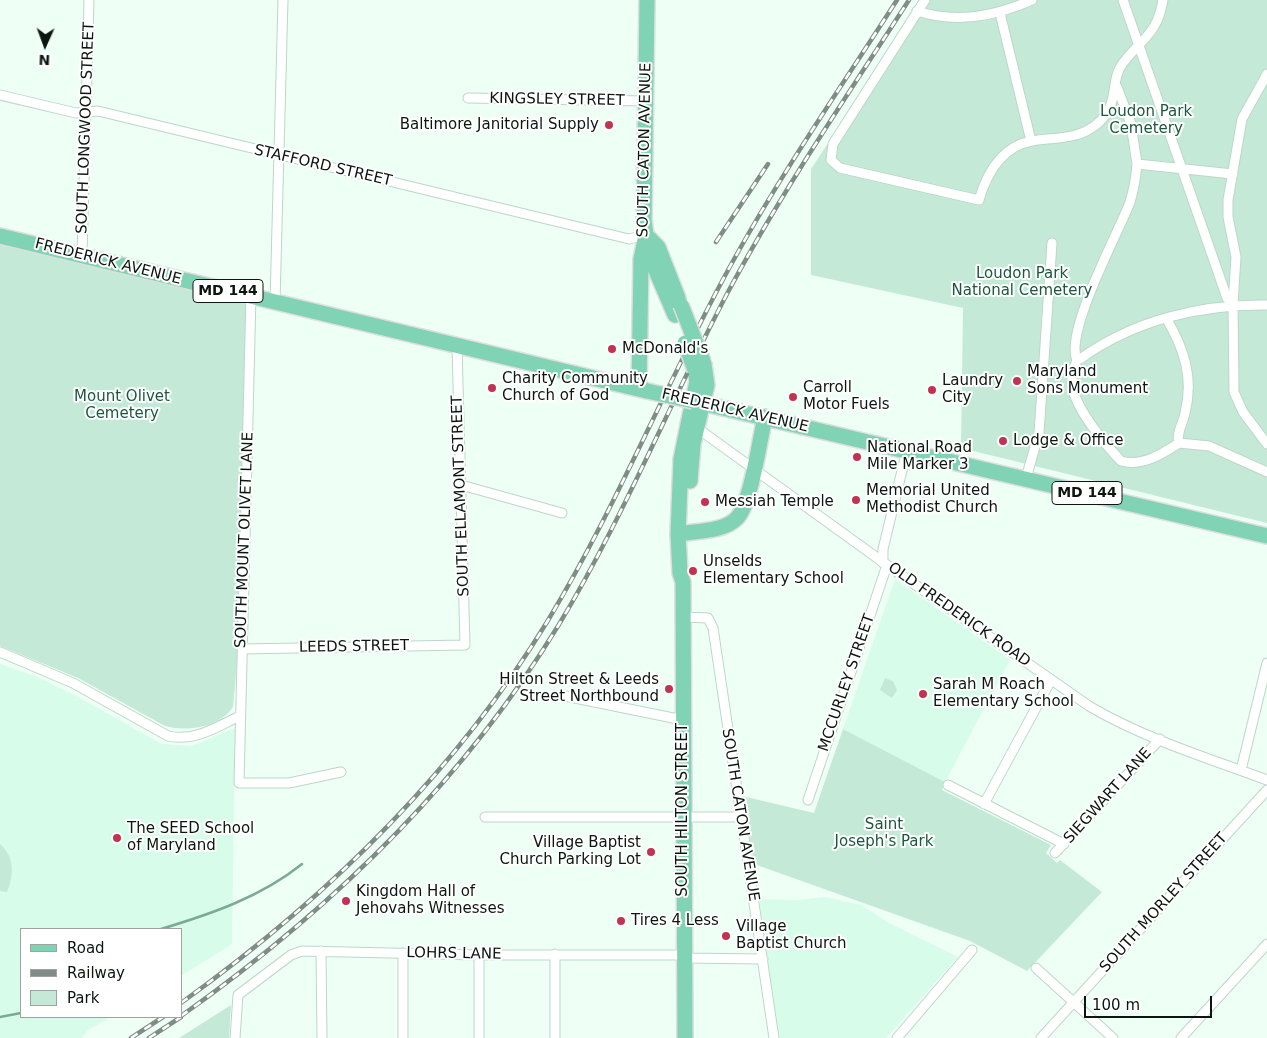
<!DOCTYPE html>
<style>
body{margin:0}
#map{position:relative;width:1267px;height:1038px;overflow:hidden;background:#eefff6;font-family:"DejaVu Sans",sans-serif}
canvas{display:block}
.legend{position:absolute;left:20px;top:928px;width:162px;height:90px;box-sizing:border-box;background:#fff;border:1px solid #9ea2a0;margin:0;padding:6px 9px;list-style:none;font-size:15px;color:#0c1611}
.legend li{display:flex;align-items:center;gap:10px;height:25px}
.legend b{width:25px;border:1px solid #9ea2a0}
.north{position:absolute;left:20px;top:20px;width:50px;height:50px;-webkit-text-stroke:4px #fff;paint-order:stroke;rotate:182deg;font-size:14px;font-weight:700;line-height:20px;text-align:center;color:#0c1611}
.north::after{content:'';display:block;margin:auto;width:18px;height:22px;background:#0c1611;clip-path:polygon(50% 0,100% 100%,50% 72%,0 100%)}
.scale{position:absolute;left:1084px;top:996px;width:128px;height:22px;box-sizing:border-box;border:2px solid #0c1611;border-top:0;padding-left:6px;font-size:15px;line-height:18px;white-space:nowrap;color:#0c1611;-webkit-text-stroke:4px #fff;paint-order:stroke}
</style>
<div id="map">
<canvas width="1267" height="1038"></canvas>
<ul class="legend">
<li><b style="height:6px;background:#80d3b5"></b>Road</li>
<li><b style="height:6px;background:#808d86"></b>Railway</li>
<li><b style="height:14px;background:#c4ead7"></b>Park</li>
</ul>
<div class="north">N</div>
<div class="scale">100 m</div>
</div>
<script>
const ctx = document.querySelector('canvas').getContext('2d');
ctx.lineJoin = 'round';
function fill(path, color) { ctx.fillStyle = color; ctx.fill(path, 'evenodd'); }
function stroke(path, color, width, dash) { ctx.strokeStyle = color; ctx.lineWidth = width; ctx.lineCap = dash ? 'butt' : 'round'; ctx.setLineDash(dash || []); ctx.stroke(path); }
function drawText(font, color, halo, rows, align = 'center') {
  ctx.font = font + ' "DejaVu Sans",sans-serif'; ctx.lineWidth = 4; ctx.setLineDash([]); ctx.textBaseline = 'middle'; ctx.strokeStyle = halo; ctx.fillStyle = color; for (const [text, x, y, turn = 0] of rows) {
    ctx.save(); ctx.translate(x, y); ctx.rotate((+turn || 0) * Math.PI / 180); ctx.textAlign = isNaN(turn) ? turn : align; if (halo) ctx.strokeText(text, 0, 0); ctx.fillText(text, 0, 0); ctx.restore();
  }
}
fill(new Path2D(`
 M 895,579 L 1010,660 L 945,782 L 843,729 Z
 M 0,664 L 35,676 L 78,697 L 162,744 L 192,746 L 235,728 L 232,944 L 181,976 L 181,929 L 21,929 L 21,1017 L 111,1017 L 88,1030 L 82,1038 L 0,1038 Z
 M 826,897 L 861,905 L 891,924 L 958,957 L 886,1038 L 778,1038 L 759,899 L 797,900 Z`), '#d8fcea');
fill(new Path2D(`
 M 922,0 L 1267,0 L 1267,523 L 961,448 L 963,308 L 811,275 L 811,169 Z
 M 0,243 L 246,304 L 240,630 L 233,707 C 219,728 187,732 165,726 L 78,678 L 0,646 Z
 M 885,678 L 893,681 L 897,690 L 892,698 L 880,690 Z
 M 843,729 L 945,782 L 942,790 L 1051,845 L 1046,853 L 1057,863 L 1060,860 L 1102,892 L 1027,971 L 970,941 L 754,864 L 742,796 L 814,813 Z
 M 0,844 C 15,857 14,876 7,892 L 0,891 Z
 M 231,1005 L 229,1038 L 179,1038 Z`), '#c4ead7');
stroke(new Path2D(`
 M 161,929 C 211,914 261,897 302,864
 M 0,1017 L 21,1013`), '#7baa93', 2.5);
const street = new Path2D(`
 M 925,0 L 833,144 L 831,160 L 840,168 L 979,200 C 987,173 1002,146 1032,141 C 1056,137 1078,140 1097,124 C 1121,104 1109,81 1123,63 C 1142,38 1157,35 1163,0
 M 1123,0 L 1227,298 L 1233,304
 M 917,11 C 957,24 995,16 1032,0
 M 1000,13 L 1031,141
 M 1267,74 L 1242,119 L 1228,200 L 1228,217 L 1236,257 L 1233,304 L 1234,392 L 1243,412 L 1267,444
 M 1117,87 L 1131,124 L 1137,164
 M 0,95 L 76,113 L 98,111 L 629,239 L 646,235
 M 468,98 L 646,101
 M 1233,174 L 1137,164 C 1136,177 1134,189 1130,202 C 1119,232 1064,332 1077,360 L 1080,359 C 1134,320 1201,304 1267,305
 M 82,255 L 89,0
 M 251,296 L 239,783 L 289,783 L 341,772
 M 275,302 L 283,0
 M 1166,318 C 1184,348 1194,378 1185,413 C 1183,424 1176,432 1179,443 L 1209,446 L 1267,472
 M 1077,360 C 1074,369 1070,380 1073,390 C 1079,413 1105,444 1121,461 C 1142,467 1162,454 1179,443
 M 697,428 L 887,565 L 1089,706 C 1143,738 1208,758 1267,780
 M 1026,478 L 1039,433 L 1052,243
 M 461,485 L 562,513
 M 883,563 L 883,549 L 907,450
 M 682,617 L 708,618 L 713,628 L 774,1038
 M 242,649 L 465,645 L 457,346
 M 0,652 L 73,683 L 168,736 C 195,742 216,727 240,716
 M 565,696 L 683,720
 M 1241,770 L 1267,663
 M 948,785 L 1064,844
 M 808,800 L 887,565
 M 984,804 L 1051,680
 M 485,817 L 740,817
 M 1055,853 L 1160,739
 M 321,951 L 322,1038
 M 403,953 L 403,1038
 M 555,954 L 555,1038
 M 479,955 L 479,1038
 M 684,958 L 763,959
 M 1036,968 L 1113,1038
 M 235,1038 L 238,995 L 291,955 L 302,951 L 479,955 L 684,955
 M 897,1038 L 972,950
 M 1041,1038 L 1267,790
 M 1181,1038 L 1267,944`);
const primary = new Path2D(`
 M 646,235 L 658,247 L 678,298
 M 0,236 L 647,391
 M 647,242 L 648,252 L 675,315
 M 639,389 L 641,259 L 646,235 L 644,220 L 647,0
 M 693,401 L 1267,536
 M 690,481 L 693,444 L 707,385 L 704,364
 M 678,534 C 696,531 724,532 737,518 C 751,504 760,438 765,417
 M 685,1038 L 683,582 L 680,573 L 678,534 L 681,459 L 697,381 L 695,370`);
stroke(street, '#bcd7c9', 11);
stroke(primary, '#dddede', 18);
stroke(street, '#fff', 9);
stroke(primary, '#80d3b5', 15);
const rail = new Path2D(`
 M 716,242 L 768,164
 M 181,1003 C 326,899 454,774 547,622 C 612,515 660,398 719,287 C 771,188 836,95 897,0
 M 181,1016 C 331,910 462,783 558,626 C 623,519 670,402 728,292 C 782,191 847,96 909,0
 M 131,1038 L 163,1017
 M 149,1038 L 181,1017`);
stroke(rail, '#808d86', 4.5);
stroke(rail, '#fff', 2.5, [8]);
const primaryBridge = new Path2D(`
 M 681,305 L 703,361
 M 685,343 L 695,370
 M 647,391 L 693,401`);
stroke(primaryBridge, '#dddede', 18, []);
stroke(primaryBridge, '#80d3b5', 15);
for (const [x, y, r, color] of [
 [609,125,5,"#c23251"],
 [612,349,5,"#c23251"],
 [1017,381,5,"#c23251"],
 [492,388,5,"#c23251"],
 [932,390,5,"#c23251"],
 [793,397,5,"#c23251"],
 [1003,441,5,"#c23251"],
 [857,457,5,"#c23251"],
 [856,500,5,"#c23251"],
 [705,502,5,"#c23251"],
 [693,571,5,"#c23251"],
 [669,689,5,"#c23251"],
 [923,694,5,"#c23251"],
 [117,838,5,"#c23251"],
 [651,852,5,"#c23251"],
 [346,901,5,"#c23251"],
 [621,921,5,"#c23251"],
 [726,936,5,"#c23251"]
]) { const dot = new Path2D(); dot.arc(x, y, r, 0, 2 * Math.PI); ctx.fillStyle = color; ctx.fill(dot); stroke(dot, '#fff', 2); }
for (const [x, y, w] of [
 [228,291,70],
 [1087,493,70]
]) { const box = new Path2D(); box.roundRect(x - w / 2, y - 11.5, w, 23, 4); ctx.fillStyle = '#fff'; ctx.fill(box); stroke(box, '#0c1611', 1); }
drawText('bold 14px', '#0c1611', null, [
 ["MD 144",228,291],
 ["MD 144",1087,493]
]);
drawText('15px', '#0c1611', '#fff', [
 ["KINGSLEY STREET",557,100,1],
 ["SOUTH LONGWOOD STREET",86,128,-88],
 ["SOUTH CATON AVENUE",645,150,-89],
 ["STAFFORD STREET",323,166,13],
 ["FREDERICK AVENUE",108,262,14],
 ["FREDERICK AVENUE",735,411,13],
 ["SOUTH ELLAMONT STREET",461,496,-92],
 ["SOUTH MOUNT OLIVET LANE",245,540,-88],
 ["OLD FREDERICK ROAD",959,615,35],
 ["LEEDS STREET",354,647,-1],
 ["MCCURLEY STREET",847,683,-71],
 ["SIEGWART LANE",1108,796,-48],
 ["SOUTH HILTON STREET",683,810,-90],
 ["SOUTH CATON AVENUE",740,815,81],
 ["SOUTH MORLEY STREET",1164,903,-48],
 ["LOHRS LANE",454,954,1]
]);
drawText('15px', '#1c573f', '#fff', [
 ["Loudon Park",1146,112],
 ["Cemetery",1146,129],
 ["Loudon Park",1022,274],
 ["National Cemetery",1022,291],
 ["Mount Olivet",122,397],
 ["Cemetery",122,414],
 ["Saint",884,825],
 ["Joseph's Park",884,842]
]);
drawText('15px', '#0c1611', '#fff', [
 ["Baltimore Janitorial Supply",599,125,"right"],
 ["McDonald's",622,349],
 ["Maryland",1027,372],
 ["Sons Monument",1027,389],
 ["Charity Community",502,379],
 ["Church of God",502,396],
 ["Laundry",942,381],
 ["City",942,398],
 ["Carroll",803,388],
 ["Motor Fuels",803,405],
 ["Lodge & Office",1013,441],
 ["National Road",867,448],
 ["Mile Marker 3",867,465],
 ["Memorial United",866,491],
 ["Methodist Church",866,508],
 ["Messiah Temple",715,502],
 ["Unselds",703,562],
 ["Elementary School",703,579],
 ["Hilton Street & Leeds",659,680,"right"],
 ["Street Northbound",659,697,"right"],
 ["Sarah M Roach",933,685],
 ["Elementary School",933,702],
 ["The SEED School",127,829],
 ["of Maryland",127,846],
 ["Village Baptist",641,843,"right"],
 ["Church Parking Lot",641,860,"right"],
 ["Kingdom Hall of",356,892],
 ["Jehovahs Witnesses",356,909],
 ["Tires 4 Less",631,921],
 ["Village",736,927],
 ["Baptist Church",736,944]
], 'left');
</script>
